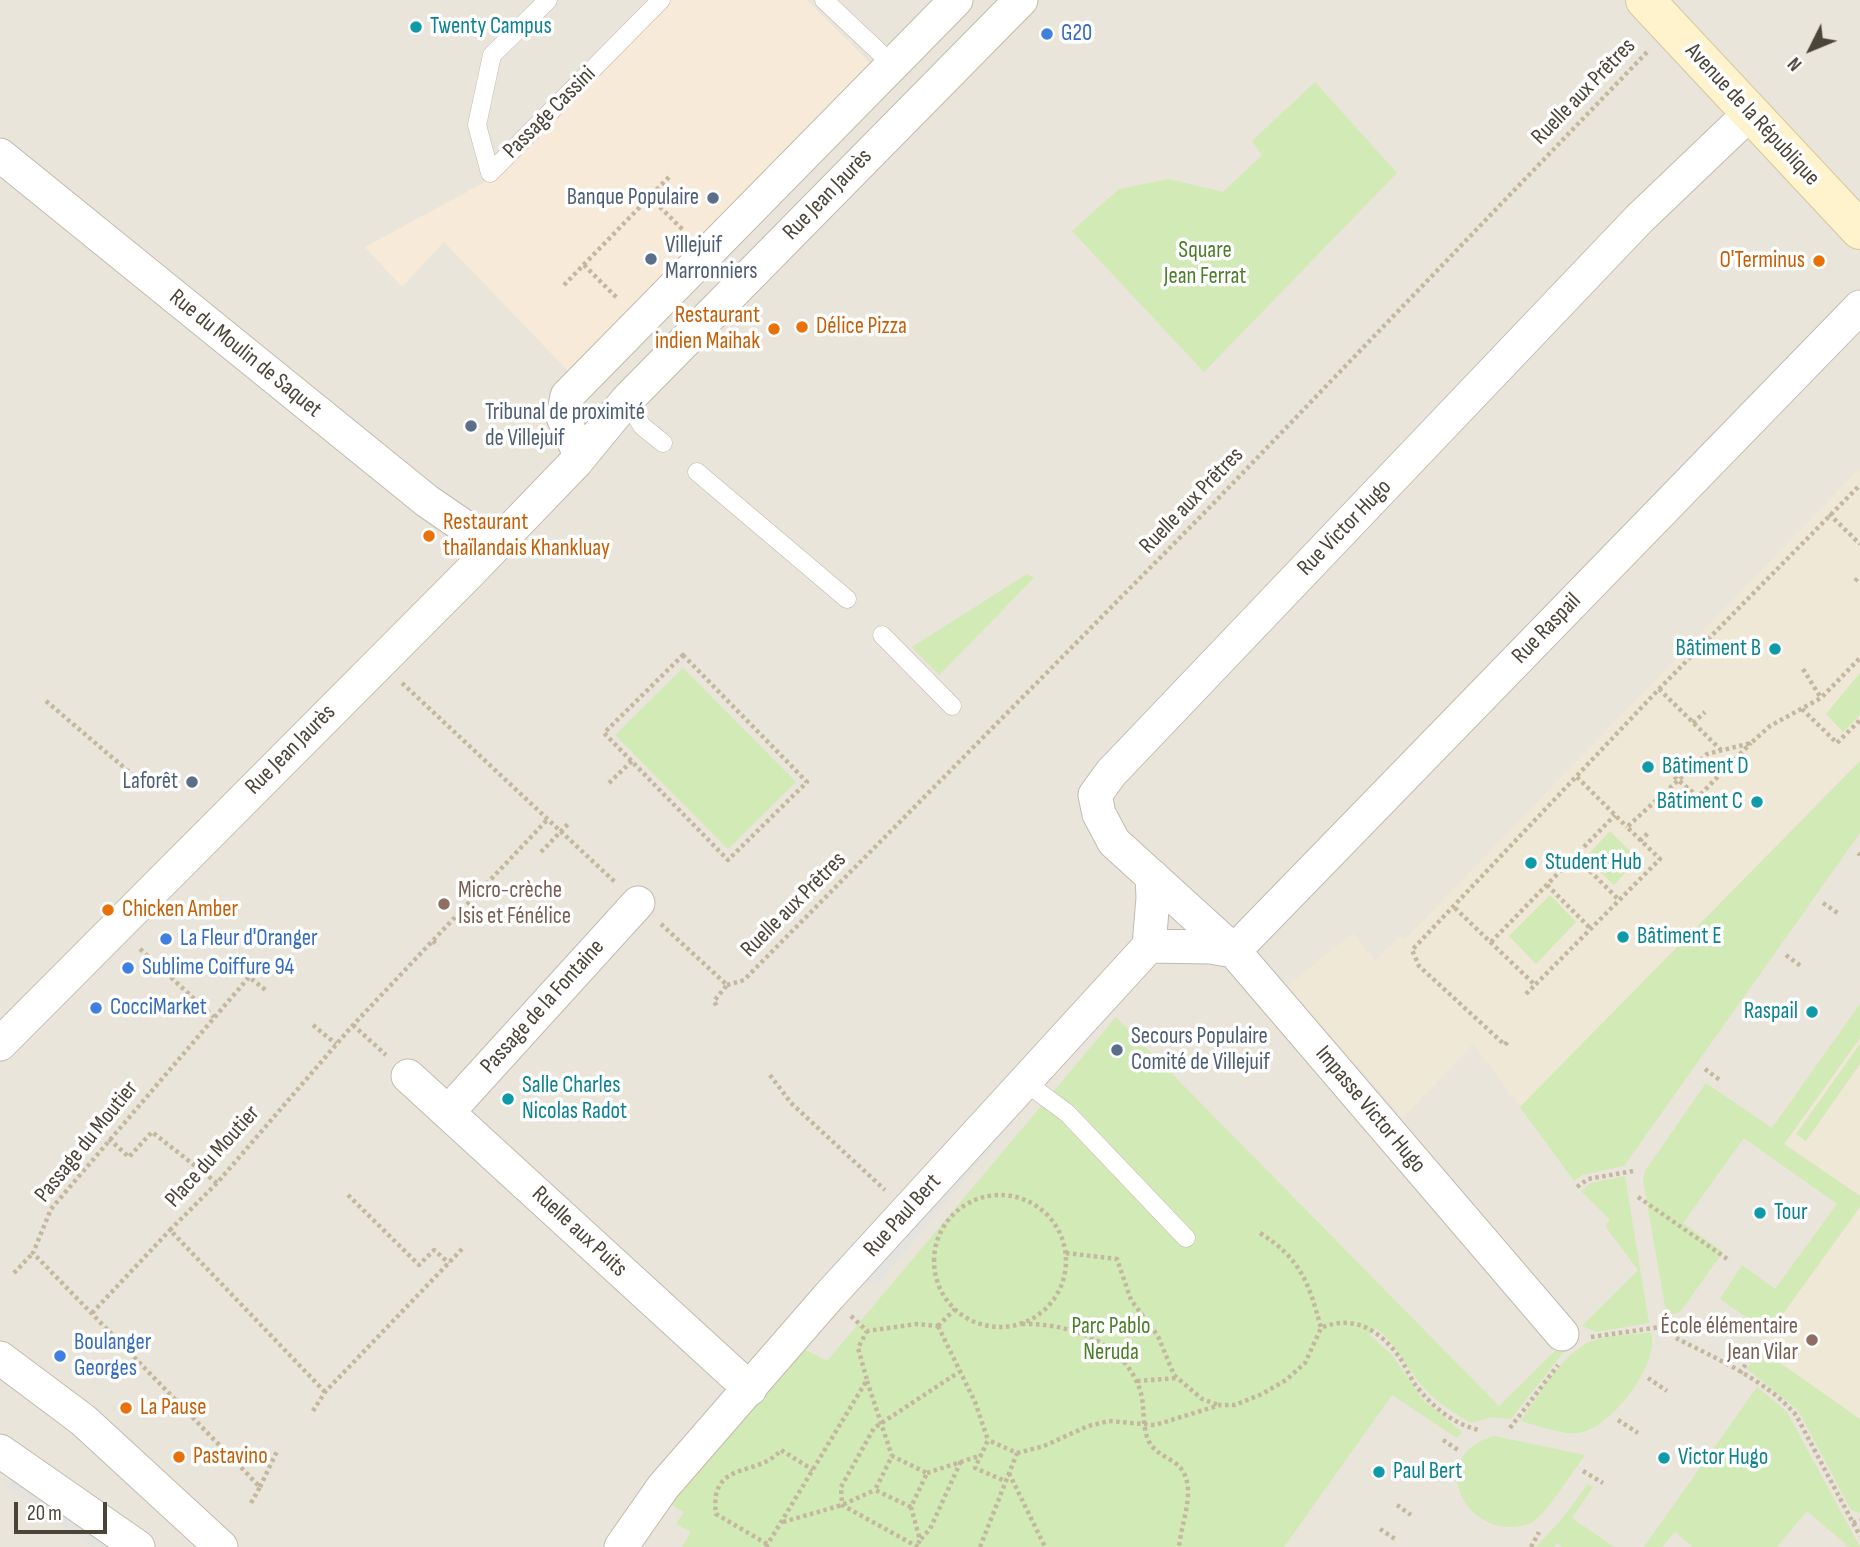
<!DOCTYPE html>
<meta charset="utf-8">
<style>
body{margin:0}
#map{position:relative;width:1860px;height:1547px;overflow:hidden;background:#f6f3ec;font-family:"Sofia Sans Condensed",sans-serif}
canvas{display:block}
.north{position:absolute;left:1776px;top:14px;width:70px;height:70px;-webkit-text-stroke:5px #fff;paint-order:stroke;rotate:227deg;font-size:19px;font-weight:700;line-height:28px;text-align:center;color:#4b4439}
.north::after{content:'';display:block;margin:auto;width:24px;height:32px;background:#4b4439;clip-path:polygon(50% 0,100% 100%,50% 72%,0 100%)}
.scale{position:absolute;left:14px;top:1502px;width:93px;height:32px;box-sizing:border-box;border:4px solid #4b4439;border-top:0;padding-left:9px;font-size:21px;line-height:24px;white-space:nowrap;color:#4b4439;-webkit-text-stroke:5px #fff;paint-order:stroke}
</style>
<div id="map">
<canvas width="1860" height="1547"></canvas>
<div class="north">N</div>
<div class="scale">20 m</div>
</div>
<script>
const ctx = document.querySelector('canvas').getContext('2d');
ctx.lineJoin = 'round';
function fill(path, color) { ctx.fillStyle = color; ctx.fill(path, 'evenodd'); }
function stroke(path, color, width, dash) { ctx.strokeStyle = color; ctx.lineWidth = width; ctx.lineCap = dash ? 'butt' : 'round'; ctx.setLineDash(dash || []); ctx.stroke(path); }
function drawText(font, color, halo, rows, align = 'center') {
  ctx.font = font + ' "Sofia Sans Condensed",sans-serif'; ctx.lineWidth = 7; ctx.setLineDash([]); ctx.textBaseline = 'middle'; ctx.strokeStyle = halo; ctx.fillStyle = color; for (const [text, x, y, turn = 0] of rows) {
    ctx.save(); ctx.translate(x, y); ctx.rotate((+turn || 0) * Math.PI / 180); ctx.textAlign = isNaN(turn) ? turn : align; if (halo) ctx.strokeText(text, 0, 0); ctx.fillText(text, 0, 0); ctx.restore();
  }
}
fill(new Path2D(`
 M 0,0 L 1860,0 L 1860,1547 L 0,1547 Z`), '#eae5da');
fill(new Path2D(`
 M 669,0 L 807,0 L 873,66 L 568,371 L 444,242 L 402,287 L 365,247 L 487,181 Z`), '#f7ead8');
fill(new Path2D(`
 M 1860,468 L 1860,761 L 1520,1107 L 1473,1044 L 1403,1118 L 1287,986 L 1353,933 L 1375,960 L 1401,936 L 1405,939 Z
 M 1860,1038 L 1860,1196 L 1784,1144 Z
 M 1860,1207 L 1860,1489 L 1802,1401 L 1752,1357 Z`), '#efe8d6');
fill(new Path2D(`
 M 1315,82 L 1397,173 L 1204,372 L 1072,231 L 1119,189 L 1169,179 L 1223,192 L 1262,155 L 1252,141 Z
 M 1027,574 L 1034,578 L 939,675 L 912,647 Z
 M 683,668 L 796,782 L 728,849 L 615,735 Z
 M 1860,673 L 1860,715 L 1843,732 L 1826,714 Z
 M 1860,761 L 1860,833 L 1624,1166 L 1582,1175 L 1574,1181 L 1520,1107 Z
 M 1610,831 L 1638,859 L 1614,885 L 1585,858 Z
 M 1550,895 L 1576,922 L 1536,964 L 1509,936 Z
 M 1860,1004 L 1860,1038 L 1784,1144 L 1860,1196 L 1860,1207 L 1769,1333 L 1720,1299 L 1742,1265 L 1775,1289 L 1837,1204 L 1744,1138 L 1683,1223 L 1723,1252 L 1681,1311 L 1675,1314 L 1666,1312 L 1643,1180 L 1645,1171 L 1706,1083 L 1772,1128 Z
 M 1116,1017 L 1499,1406 L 1568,1338 L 1566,1349 L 1511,1419 L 1492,1417 L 1471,1423 C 1454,1413 1436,1402 1423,1387 C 1406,1367 1397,1345 1376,1328 L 1370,1335 L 1393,1356 L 1422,1399 L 1462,1432 L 1457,1438 L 1392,1395 L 1284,1547 L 682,1547 L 691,1532 L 676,1524 L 684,1512 L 665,1501 L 800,1347 L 827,1361 Z
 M 1860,1044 L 1860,1064 L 1806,1141 L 1796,1134 Z
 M 1625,1176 L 1649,1323 L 1596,1332 L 1582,1326 L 1638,1270 L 1605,1226 L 1610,1220 L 1581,1191 L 1591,1183 Z
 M 1651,1332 C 1661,1363 1610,1430 1578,1433 C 1561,1435 1537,1425 1520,1421 C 1539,1396 1560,1355 1590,1342 C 1607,1334 1632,1335 1651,1332 Z
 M 1759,1348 L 1860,1419 L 1860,1513 L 1851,1510 L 1798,1410 L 1747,1369 Z
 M 1757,1387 L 1787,1412 L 1860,1547 L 1849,1547 L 1807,1511 L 1777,1547 L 1693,1547 L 1675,1532 L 1662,1547 L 1644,1547 Z
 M 1494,1436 L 1585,1455 C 1573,1471 1547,1513 1531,1523 C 1470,1547 1420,1457 1494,1436 Z
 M 1588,1484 L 1593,1487 L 1572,1518 L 1614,1547 L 1562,1547 L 1557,1543 L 1554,1547 L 1536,1547 L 1561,1520 Z`), '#d2eab5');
fill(new Path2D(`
 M 1012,1107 L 1013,1122 L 878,1284 L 865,1282 Z
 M 26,1478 L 125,1547 L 92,1547 L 4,1485 Z`), '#e5e3e0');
const lane = new Path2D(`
 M 548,0 L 492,55 L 477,125 L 490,173 L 661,0
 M 824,0 L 893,65
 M 627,400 L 642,426 L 663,443
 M 697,472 L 847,599
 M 882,635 L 952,706
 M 1025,1082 L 1067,1113 L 1186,1238`);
const street = new Path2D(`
 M 0,155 L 427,501 L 494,547
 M 580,455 L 563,417 L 567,396 L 956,0
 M 1149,946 L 1210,947 L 1234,951
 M 1234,951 L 1860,307
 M 0,1044 L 470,572 L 576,462 L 627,400 L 1021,0
 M 408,1076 L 750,1389
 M 448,1112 L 638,903
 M 1562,1334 L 1234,951 L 1114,842 L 1099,814 L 1095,795 L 1111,773 L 1639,219 L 1749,114
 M 0,1358 L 83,1420 L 221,1547
 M 0,1451 L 138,1547
 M 621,1547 L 663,1487 L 829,1296 L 1149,946 L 1153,898 L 1152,876`);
const secondary = new Path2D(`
 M 1645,0 L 1860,230`);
stroke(lane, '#c2bbae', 19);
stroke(street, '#c2bbae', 35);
stroke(secondary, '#d6c79b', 40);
stroke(new Path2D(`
 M 650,197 L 684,231
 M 584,265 L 618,299
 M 564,285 L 670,176
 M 1829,514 L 1860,544
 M 1855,581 L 1860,576
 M 683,655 L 807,782 L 728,860 L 604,733 Z
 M 1803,669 L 1821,698
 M 402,683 L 616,883
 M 1659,689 L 1721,750
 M 46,701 L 134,776
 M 1802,709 L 1837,743 L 1860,720
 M 1693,723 L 1705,712
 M 1669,772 L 1698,797 L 1751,743
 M 1577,777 L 1627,827
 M 609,783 L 632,761
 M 1640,841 L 1648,833
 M 541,852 L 570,822
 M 1858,853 L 1860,855
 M 1575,856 L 1619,900
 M 1547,885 L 1591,929
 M 1823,903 L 1839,914
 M 1455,908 L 1535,985 L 1660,859 L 1627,827 L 1707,754 L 1751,743 L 1770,726 L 1821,698 L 1860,658
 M 661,924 L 727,985 L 714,1001 L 717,1007
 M 433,941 L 438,946
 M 1491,942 L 1615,815
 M 140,949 L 214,1017
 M 1786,955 L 1802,967
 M 727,985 L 744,980 L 1210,507 L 1648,51
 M 1526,994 L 1535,985
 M 1748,1009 L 1763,1021
 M 313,1025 L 336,1044
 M 353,1025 L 386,1055
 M 1507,1042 L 1505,1045 L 1419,966 L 1412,950 L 1659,689 L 1860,485
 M 1705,1069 L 1721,1081
 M 770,1075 L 791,1103 L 885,1190
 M 109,1139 L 129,1157 L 152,1132 L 217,1183
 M 1577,1187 L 1588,1179 L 1633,1171
 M 348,1195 L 419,1265 L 434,1250 L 449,1263
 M934 1261a66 66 0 1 1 132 0a66 66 0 1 1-132 0Z
 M 1638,1197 L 1730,1261
 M 1260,1233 C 1301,1259 1309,1283 1321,1328
 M 1066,1253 L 1117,1259 L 1131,1300 L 1158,1336 L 1174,1375 L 1202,1399 L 1219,1405
 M 14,1273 L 33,1253
 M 92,1313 L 170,1230
 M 851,1316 L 867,1331 L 916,1324 L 938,1326
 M 1022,1324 C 1069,1323 1124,1342 1140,1390 C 1145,1405 1142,1422 1147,1437 C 1152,1451 1163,1455 1174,1462 C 1201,1481 1181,1521 1179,1547
 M 938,1326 L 975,1402 L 988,1440 L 975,1468 L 1005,1481
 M 938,1326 L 955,1309
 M 1591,1337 L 1661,1327
 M 1676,1338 C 1717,1359 1766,1380 1796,1415 L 1860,1536
 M 1729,1347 L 1748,1361 L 1740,1373
 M 1648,1378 L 1667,1391
 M 867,1381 L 892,1456
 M 1137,1381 L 1177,1378
 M 325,1392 L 170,1230 L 217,1183 L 353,1025 L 547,820
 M 313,1411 L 325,1392 L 462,1249
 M 1618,1420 L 1638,1433
 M 1510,1428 L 1558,1365
 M 1443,1440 L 1458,1450
 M 1017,1453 L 1044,1446 L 1088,1426 L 1109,1421 L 1155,1425 L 1220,1405 L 1235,1405 L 1262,1394 L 1286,1380 L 1305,1363 L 1321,1328 C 1354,1314 1380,1330 1400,1358 C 1406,1367 1410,1378 1417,1387 C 1433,1407 1453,1424 1479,1430
 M 1583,1471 L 1603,1483
 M 927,1473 L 982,1455
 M 1009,1473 L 1045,1547
 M 260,1487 L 278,1449
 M 251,1503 L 260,1487 L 33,1253 L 51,1209 L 249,977 L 268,992
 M 1397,1505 L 1411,1515
 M 911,1507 L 875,1490 L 892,1456 L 927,1473 L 911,1507 L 920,1540 L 917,1546
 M 783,1522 L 842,1505 L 875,1490
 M 1853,1523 L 1860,1520
 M 1380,1529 L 1395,1539
 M 921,1539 L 930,1529 L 961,1461
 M 767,1544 L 716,1514 C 709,1459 758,1478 781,1450 L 813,1470
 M 766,1547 L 867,1380 L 858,1348 L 867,1331
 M 918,1547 L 842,1505 L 841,1487 L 874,1428 L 959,1372
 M 980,1547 L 1017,1453 L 988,1440
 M 1531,1547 L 1539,1532`), '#c4b79f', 4.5, [3.5, 3.5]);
stroke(lane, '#fff', 18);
stroke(street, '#fff', 33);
stroke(secondary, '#fff3cd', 38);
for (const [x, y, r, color] of [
 [416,27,7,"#0f9aa8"],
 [1047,34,7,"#3f7fe0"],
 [713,198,7,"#5c6f8a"],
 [651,259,7,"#5c6f8a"],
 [1819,261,7,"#e8710a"],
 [802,327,7,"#e8710a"],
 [774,329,7,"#e8710a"],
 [471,426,7,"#5c6f8a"],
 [429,536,7,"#e8710a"],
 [1775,649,7,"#0f9aa8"],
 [1648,767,7,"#0f9aa8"],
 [192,782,7,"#5c6f8a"],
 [1757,802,7,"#0f9aa8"],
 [1531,863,7,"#0f9aa8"],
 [444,904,7,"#8d6e63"],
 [108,910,7,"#e8710a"],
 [1623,937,7,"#0f9aa8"],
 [166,939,7,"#3f7fe0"],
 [128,968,7,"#3f7fe0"],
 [96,1008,7,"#3f7fe0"],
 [1812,1012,7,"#0f9aa8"],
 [1117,1050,7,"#5c6f8a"],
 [508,1099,7,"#0f9aa8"],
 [1760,1213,7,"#0f9aa8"],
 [1812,1340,7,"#8d6e63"],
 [60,1356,7,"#3f7fe0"],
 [126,1408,7,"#e8710a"],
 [179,1457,7,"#e8710a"],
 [1664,1458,7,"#0f9aa8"],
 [1379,1472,7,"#0f9aa8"]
]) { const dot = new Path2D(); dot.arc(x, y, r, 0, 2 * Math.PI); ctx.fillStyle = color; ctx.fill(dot); stroke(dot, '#fff', 2.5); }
drawText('23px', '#0d838f', '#fff', [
 ["Twenty Campus",430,27],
 ["Bâtiment B",1761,649,"right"],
 ["Bâtiment D",1662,767],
 ["Bâtiment C",1743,802,"right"],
 ["Student Hub",1545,863],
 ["Bâtiment E",1637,937],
 ["Raspail",1798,1012,"right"],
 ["Salle Charles",522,1086],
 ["Nicolas Radot",522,1112],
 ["Tour",1774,1213],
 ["Victor Hugo",1678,1458],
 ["Paul Bert",1393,1472]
], 'left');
drawText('23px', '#366cbe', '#fff', [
 ["G20",1061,34],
 ["La Fleur d'Oranger",180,939],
 ["Sublime Coiffure 94",142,968],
 ["CocciMarket",110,1008],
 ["Boulanger",74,1343],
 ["Georges",74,1369]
], 'left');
drawText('23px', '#4b4439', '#fff', [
 ["Ruelle aux Prêtres",1584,92,-46],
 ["Passage Cassini",550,113,-45],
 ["Avenue de la République",1752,115,47],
 ["Rue Jean Jaurès",828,195,-46],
 ["Rue du Moulin de Saquet",245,354,39],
 ["Ruelle aux Prêtres",1192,501,-46],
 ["Rue Victor Hugo",1345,528,-46],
 ["Rue Raspail",1547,629,-46],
 ["Rue Jean Jaurès",291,750,-45],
 ["Ruelle aux Prêtres",794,905,-45],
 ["Passage de la Fontaine",543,1007,-48],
 ["Impasse Victor Hugo",1370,1110,50],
 ["Passage du Moutier",87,1142,-51],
 ["Place du Moutier",213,1157,-48],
 ["Rue Paul Bert",903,1216,-48],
 ["Ruelle aux Puits",579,1232,43]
]);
drawText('23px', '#4e5e75', '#fff', [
 ["Banque Populaire",699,198,"right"],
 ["Villejuif",665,246],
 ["Marronniers",665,272],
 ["Tribunal de proximité",485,413],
 ["de Villejuif",485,439],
 ["Laforêt",178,782,"right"],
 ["Secours Populaire",1131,1037],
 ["Comité de Villejuif",1131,1063]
], 'left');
drawText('23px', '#4a7f2a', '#fff', [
 ["Square",1205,251],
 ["Jean Ferrat",1205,277],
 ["Parc Pablo",1111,1327],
 ["Neruda",1111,1353]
]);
drawText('23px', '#c56008', '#fff', [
 ["O'Terminus",1805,261,"right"],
 ["Restaurant",760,316,"right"],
 ["indien Maihak",760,342,"right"],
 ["Délice Pizza",816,327],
 ["Restaurant",443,523],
 ["thaïlandais Khankluay",443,549],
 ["Chicken Amber",122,910],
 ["La Pause",140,1408],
 ["Pastavino",193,1457]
], 'left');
drawText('23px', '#785e54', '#fff', [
 ["Micro-crèche",458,891],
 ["Isis et Fénélice",458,917],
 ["École élémentaire",1798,1327,"right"],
 ["Jean Vilar",1798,1353,"right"]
], 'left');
</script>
